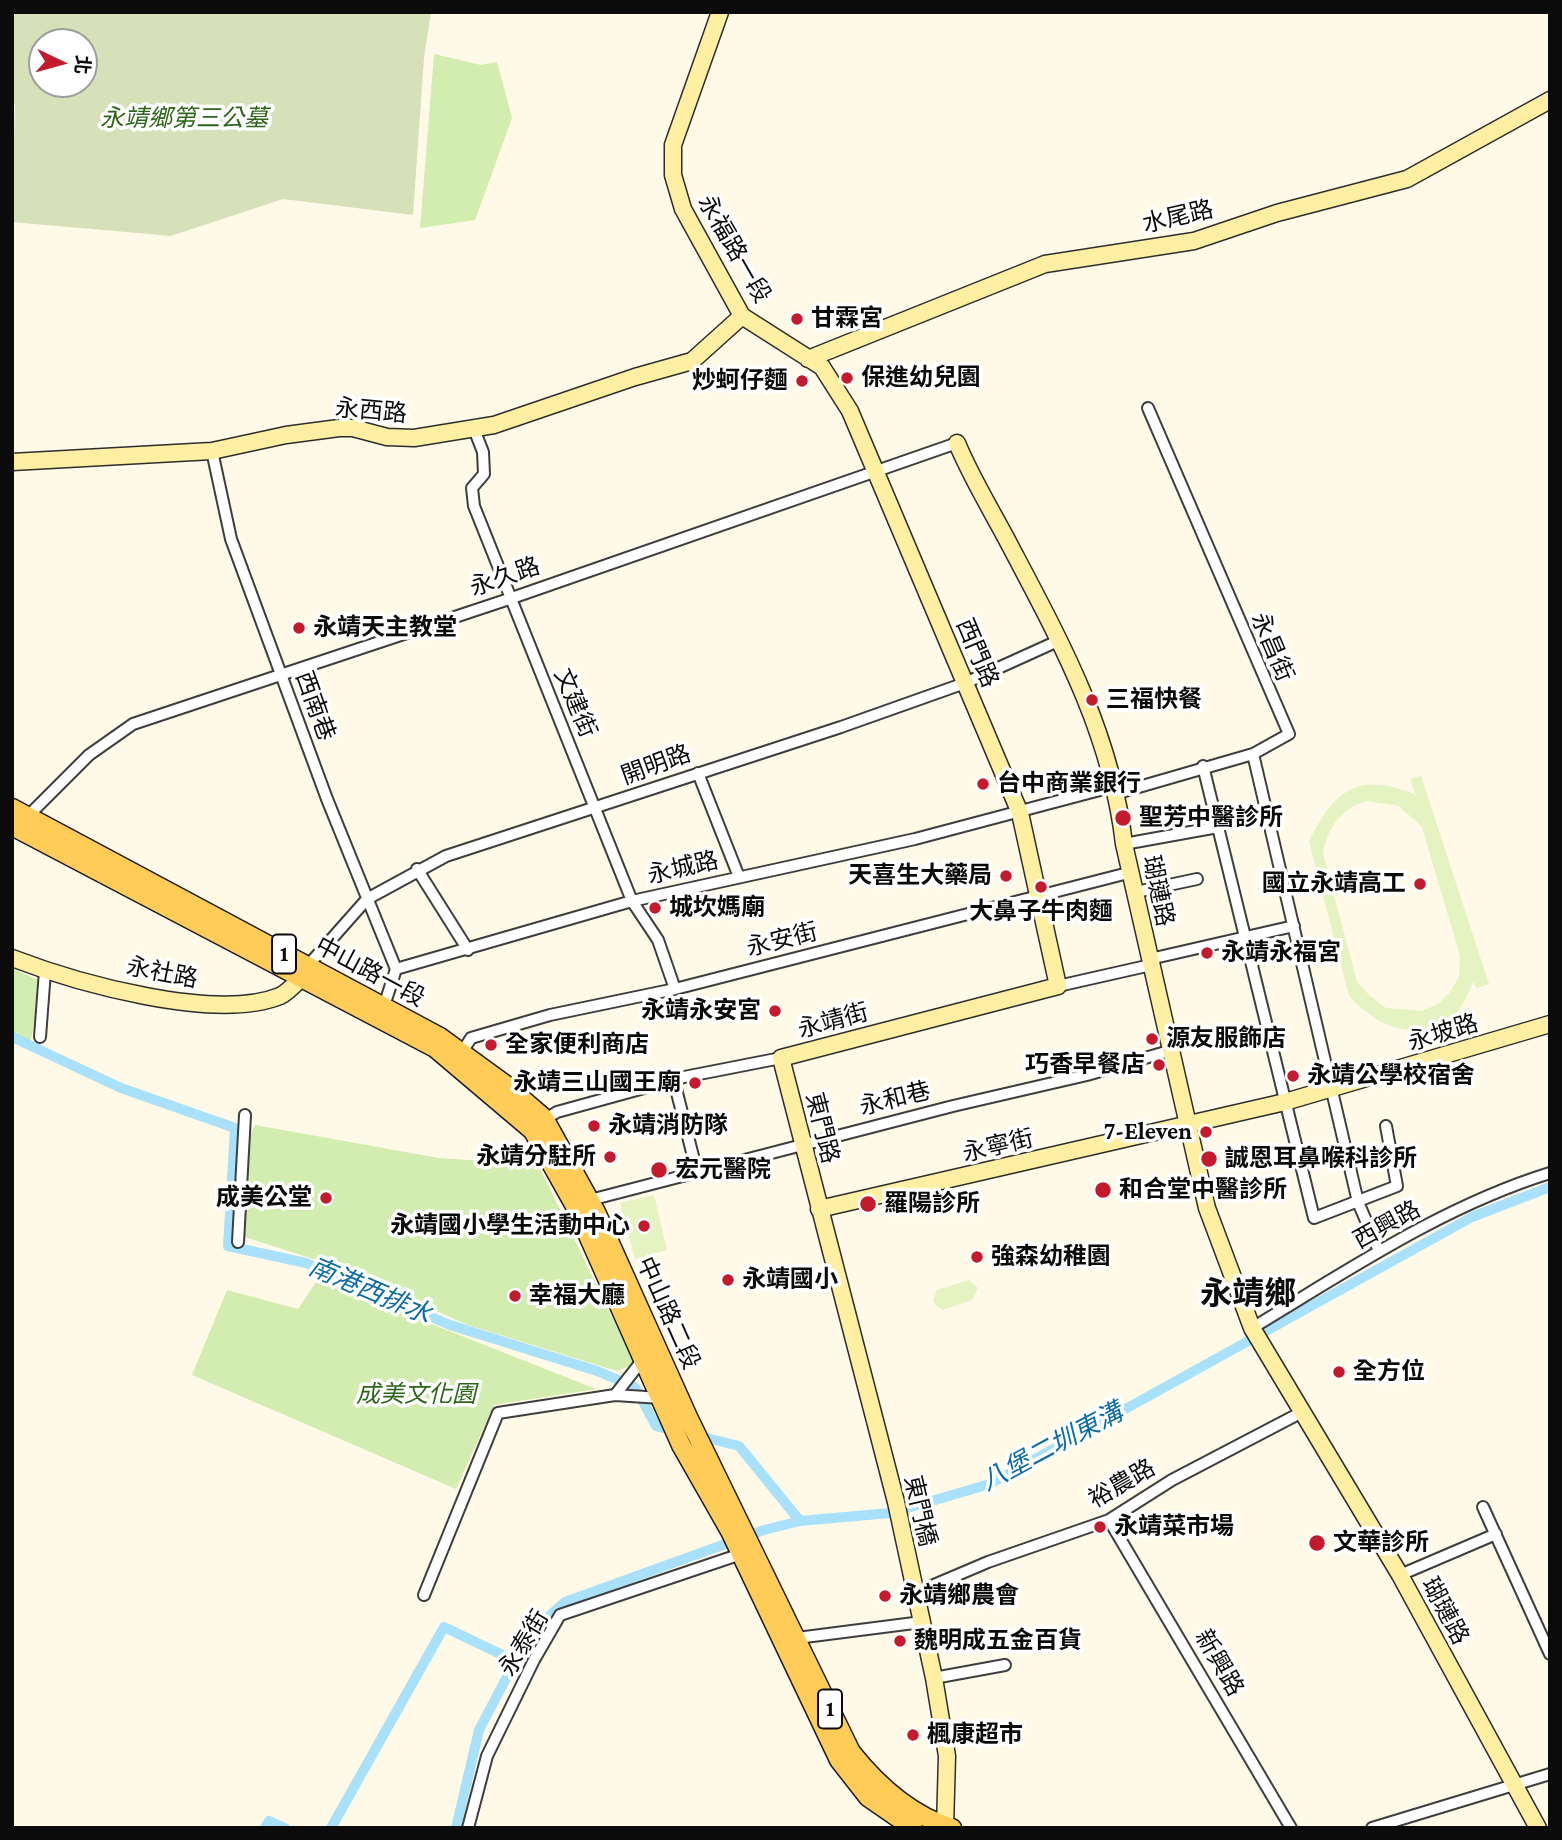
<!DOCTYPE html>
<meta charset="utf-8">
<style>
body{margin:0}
#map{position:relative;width:1562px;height:1840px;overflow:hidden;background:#fff9e8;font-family:"Crimson Pro","Noto Sans TC",serif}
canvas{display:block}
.frame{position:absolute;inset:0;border:14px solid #0b0b0b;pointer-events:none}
.north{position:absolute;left:28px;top:28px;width:70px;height:70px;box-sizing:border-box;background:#fff;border:2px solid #9d9d9d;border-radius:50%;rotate:95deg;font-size:19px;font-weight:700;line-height:28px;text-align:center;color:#0b0b0b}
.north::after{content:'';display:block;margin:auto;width:24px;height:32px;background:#c31a2d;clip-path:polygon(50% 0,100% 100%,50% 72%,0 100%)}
</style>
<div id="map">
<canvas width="1562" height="1840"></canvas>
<div class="frame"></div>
<div class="north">北</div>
</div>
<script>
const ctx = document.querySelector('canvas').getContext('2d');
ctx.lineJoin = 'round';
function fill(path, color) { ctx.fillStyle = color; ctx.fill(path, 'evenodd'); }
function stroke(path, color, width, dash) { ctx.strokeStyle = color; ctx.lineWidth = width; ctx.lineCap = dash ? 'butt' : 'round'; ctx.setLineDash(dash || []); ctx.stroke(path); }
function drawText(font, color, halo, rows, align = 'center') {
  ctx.font = font + ' "Crimson Pro","Noto Sans TC",serif'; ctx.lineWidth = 7; ctx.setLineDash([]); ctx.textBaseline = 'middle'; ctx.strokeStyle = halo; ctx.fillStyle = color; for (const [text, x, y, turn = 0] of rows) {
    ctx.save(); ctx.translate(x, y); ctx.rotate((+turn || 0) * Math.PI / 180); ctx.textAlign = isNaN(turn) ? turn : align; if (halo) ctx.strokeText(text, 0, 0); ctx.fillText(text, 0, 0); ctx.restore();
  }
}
fill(new Path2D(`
 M 434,54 L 481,65 L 497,62 L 512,118 L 475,220 L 420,228 Z
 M 12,968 L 42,982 L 30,1045 L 12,1037 Z
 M 255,1125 L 439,1158 L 484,1161 L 528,1144 L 635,1364 L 617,1371 L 468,1325 L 329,1264 L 245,1237 L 243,1227 L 249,1138 Z
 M 322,1273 L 406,1314 L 596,1389 L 494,1405 L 456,1489 L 192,1375 L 227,1290 L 298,1309 Z`), '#d3ecb0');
fill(new Path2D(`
 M 12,12 L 431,12 L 424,58 L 413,215 L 283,199 L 171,236 L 12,222 L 15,105 L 12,104 ZM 42,42 L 84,42 L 84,84 L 42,84 Z`), '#d7e1b9');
fill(new Path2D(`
 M 1421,776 L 1489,984 L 1477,988 L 1473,982 C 1468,994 1463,1005 1455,1015 C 1450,1020 1442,1023 1436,1025 C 1402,1040 1371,1019 1349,996 L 1309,841 C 1335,789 1359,771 1416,795 L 1410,779 ZM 1368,801 L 1399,806 L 1422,827 L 1460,956 L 1459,977 L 1450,992 L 1438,1004 L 1422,1011 L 1386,1008 L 1370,996 L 1357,982 L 1323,853 C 1327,828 1343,806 1368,801 Z
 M 654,1195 L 667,1250 L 635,1259 L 620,1203 Z
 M 969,1280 L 978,1288 L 972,1300 L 943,1310 L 935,1305 L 933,1300 L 937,1290 Z`), '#e5f2c2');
stroke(new Path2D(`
 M 12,1037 L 121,1088 L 235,1128 L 228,1246 L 306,1263 L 450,1325 L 597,1371 L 635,1387 L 656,1426 L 674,1430
 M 695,1435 L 739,1446 L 800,1521
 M 265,1828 L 269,1821 L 285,1828
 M 331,1828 L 444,1627 L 515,1661
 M 456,1828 L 479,1730 L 530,1633 L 565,1602 L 764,1530 L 800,1521 L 890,1513 L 990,1484 L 1472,1217 L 1550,1187`), '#a9e1fa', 10);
const street = new Path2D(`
 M 474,429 L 483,452 L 484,474 L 472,488 L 474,506 L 632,901 L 658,940 L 675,989
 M 212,451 L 231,539 L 327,799 L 396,969
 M 1253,754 L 1358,1202 L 1379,1251
 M 1203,766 L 1314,1218 L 1397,1186 L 1386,1126
 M 698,773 L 739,877
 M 1118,793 L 1253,754 L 1289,734 L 1148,408
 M 25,819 L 89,755 L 133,724 L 509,599 L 957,443
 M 1124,844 L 1218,827
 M 417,869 L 468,950
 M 1136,892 L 1197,879
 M 1150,959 L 1294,926
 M 305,969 L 367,899 L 446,856 L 841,727 L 965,683 L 1060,640
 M 1058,986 L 1151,965
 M 384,1006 L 396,969 L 632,901 L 915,839 L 1115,786
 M 40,1037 L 45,971
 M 459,1057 L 471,1038 L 550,1015 L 675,989 L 1132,872
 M 674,1081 L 697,1172
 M 542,1121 L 557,1112 L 684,1077 L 781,1058
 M 590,1200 L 953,1106 L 1087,1075 L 1169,1051
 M 238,1242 L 245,1115
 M 1252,1328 C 1347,1271 1443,1206 1550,1173
 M 615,1395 L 644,1358
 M 1483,1507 L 1550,1654
 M 1109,1520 L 1291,1828
 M 1400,1575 L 1496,1534
 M 915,1593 L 988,1562 L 1109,1520 L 1172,1480 L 1304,1411
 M 424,1595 L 498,1413 L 615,1395 L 661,1398
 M 797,1638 L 922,1622
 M 934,1678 L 1005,1665
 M 468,1828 L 487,1756 L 534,1660 L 560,1615 L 741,1554
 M 1372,1828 L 1550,1774`);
const secondary = new Path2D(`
 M 720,12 L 673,145 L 673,175 L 683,209 L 742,316 L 822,367 L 850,411 L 1020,813 L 1058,986 L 781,1058 L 896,1502 L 934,1678 L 947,1756 L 945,1828
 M 808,359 L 1045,264 L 1194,241 L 1277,213 L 1407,179 L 1550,100
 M 957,443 C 970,475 989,506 1006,538 C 1058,637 1111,730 1124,844 L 1207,1208 L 1252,1328 L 1400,1575 L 1538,1828
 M 12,462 L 212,451 L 286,435 L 339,428 L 353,428 L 387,437 L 414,438 L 494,425 L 635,377 L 692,361 L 742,316
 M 12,958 C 77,983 215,1022 280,996 C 288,992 295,984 301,978
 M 819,1209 L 1285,1102 L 1550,1024`);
const primary = new Path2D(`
 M 12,808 L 440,1037 L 506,1085 L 544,1118 L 596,1212 L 688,1417 L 851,1752 C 878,1786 910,1815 952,1828
 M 12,826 L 435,1048 L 533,1131 L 575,1206 L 681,1445 L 730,1531 L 839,1760 L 868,1797 L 913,1828`);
stroke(street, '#3e3e3e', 14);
stroke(secondary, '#2d2d2d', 19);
stroke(primary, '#1c1c1c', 21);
stroke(street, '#fff', 10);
stroke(secondary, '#ffefa3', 16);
stroke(primary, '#ffcc58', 18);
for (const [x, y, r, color] of [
 [797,319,7,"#c31a2d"],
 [847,378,7,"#c31a2d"],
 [802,381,7,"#c31a2d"],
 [299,628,7,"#c31a2d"],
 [1092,700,7,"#c31a2d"],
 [983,784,7,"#c31a2d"],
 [1123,818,9,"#c31a2d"],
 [1006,876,7,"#c31a2d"],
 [1420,884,7,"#c31a2d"],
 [1041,887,7,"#c31a2d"],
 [655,908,7,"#c31a2d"],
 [1207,953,7,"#c31a2d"],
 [775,1011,7,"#c31a2d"],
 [1152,1039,7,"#c31a2d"],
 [491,1045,7,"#c31a2d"],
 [1159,1065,7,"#c31a2d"],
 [1293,1076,7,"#c31a2d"],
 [695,1083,7,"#c31a2d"],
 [594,1126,7,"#c31a2d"],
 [1206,1132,7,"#c31a2d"],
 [610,1157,7,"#c31a2d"],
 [1209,1159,9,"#c31a2d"],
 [659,1170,9,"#c31a2d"],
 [1103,1190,9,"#c31a2d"],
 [326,1198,7,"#c31a2d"],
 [868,1204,9,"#c31a2d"],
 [644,1226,7,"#c31a2d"],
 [977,1257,7,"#c31a2d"],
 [728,1280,7,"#c31a2d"],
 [515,1296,7,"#c31a2d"],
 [1339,1372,7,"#c31a2d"],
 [1100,1527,7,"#c31a2d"],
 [1317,1543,9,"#c31a2d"],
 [885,1596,7,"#c31a2d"],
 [900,1641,7,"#c31a2d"],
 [913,1735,7,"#c31a2d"]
]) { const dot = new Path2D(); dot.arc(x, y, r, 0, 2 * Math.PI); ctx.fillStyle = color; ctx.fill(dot); stroke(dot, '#fff', 2.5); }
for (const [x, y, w] of [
 [284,954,24],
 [830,1709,24]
]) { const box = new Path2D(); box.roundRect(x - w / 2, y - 19.5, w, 39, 5); ctx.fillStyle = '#fff'; ctx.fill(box); stroke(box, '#0b0b0b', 2); }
drawText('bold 23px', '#0b0b0b', null, [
 ["1",284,954],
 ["1",830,1709]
]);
drawText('italic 24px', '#2d6618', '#fff', [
 ["永靖鄉第三公墓",184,119],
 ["成美文化園",416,1395]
]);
drawText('24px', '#0b0b0b', '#fff', [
 ["水尾路",1178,217,-13],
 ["永福路一段",734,249,60],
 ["永西路",371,411,5],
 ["永久路",505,577,-19],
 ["永昌街",1272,647,67],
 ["西門路",977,653,67],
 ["文建街",575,703,67],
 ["西南巷",315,706,70],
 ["開明路",656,765,-20],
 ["永城路",683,868,-13],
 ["瑚璉路",1158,891,78],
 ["永安街",782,940,-14],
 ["中山路一段",370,972,28],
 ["永社路",162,973,11],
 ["永靖街",833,1021,-15],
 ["永坡路",1443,1033,-17],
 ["永和巷",895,1099,-14],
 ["東門路",822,1128,76],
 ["永寧街",998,1146,-13],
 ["西興路",1387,1225,-29],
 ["中山路二段",668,1313,66],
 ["裕農路",1122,1484,-30],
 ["東門橋",920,1511,77],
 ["瑚璉路",1445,1611,62],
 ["永泰街",524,1643,-59],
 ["新興路",1219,1663,60]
]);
drawText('bold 24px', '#0b0b0b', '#fff', [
 ["甘霖宮",811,319],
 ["保進幼兒園",861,378],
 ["炒蚵仔麵",788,381,"right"],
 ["永靖天主教堂",313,628],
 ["三福快餐",1106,700],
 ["台中商業銀行",997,784],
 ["聖芳中醫診所",1139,818],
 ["天喜生大藥局",992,876,"right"],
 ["國立永靖高工",1406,884,"right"],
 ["城坎媽廟",669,908],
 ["大鼻子牛肉麵",1041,912,"center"],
 ["永靖永福宮",1221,953],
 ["永靖永安宮",761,1011,"right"],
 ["源友服飾店",1166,1039],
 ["全家便利商店",505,1045],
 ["巧香早餐店",1145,1065,"right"],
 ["永靖公學校宿舍",1307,1076],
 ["永靖三山國王廟",681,1083,"right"],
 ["永靖消防隊",608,1126],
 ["7-Eleven",1192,1132,"right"],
 ["永靖分駐所",596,1157,"right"],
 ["誠恩耳鼻喉科診所",1225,1159],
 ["宏元醫院",675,1170],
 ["和合堂中醫診所",1119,1190],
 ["成美公堂",312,1198,"right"],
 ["羅陽診所",884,1204],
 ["永靖國小學生活動中心",630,1226,"right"],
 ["強森幼稚園",991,1257],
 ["永靖國小",742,1280],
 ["幸福大廳",529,1296],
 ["全方位",1353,1372],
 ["永靖菜市場",1114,1527],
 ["文華診所",1333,1543],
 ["永靖鄉農會",899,1596],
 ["魏明成五金百貨",914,1641],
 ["楓康超市",927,1735]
], 'left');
drawText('italic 26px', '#0d6ca4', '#fff', [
 ["南港西排水",370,1291,23],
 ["八堡二圳東溝",1052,1447,-28]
]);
drawText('bold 32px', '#0b0b0b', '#fff', [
 ["永靖鄉",1248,1294]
]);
</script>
